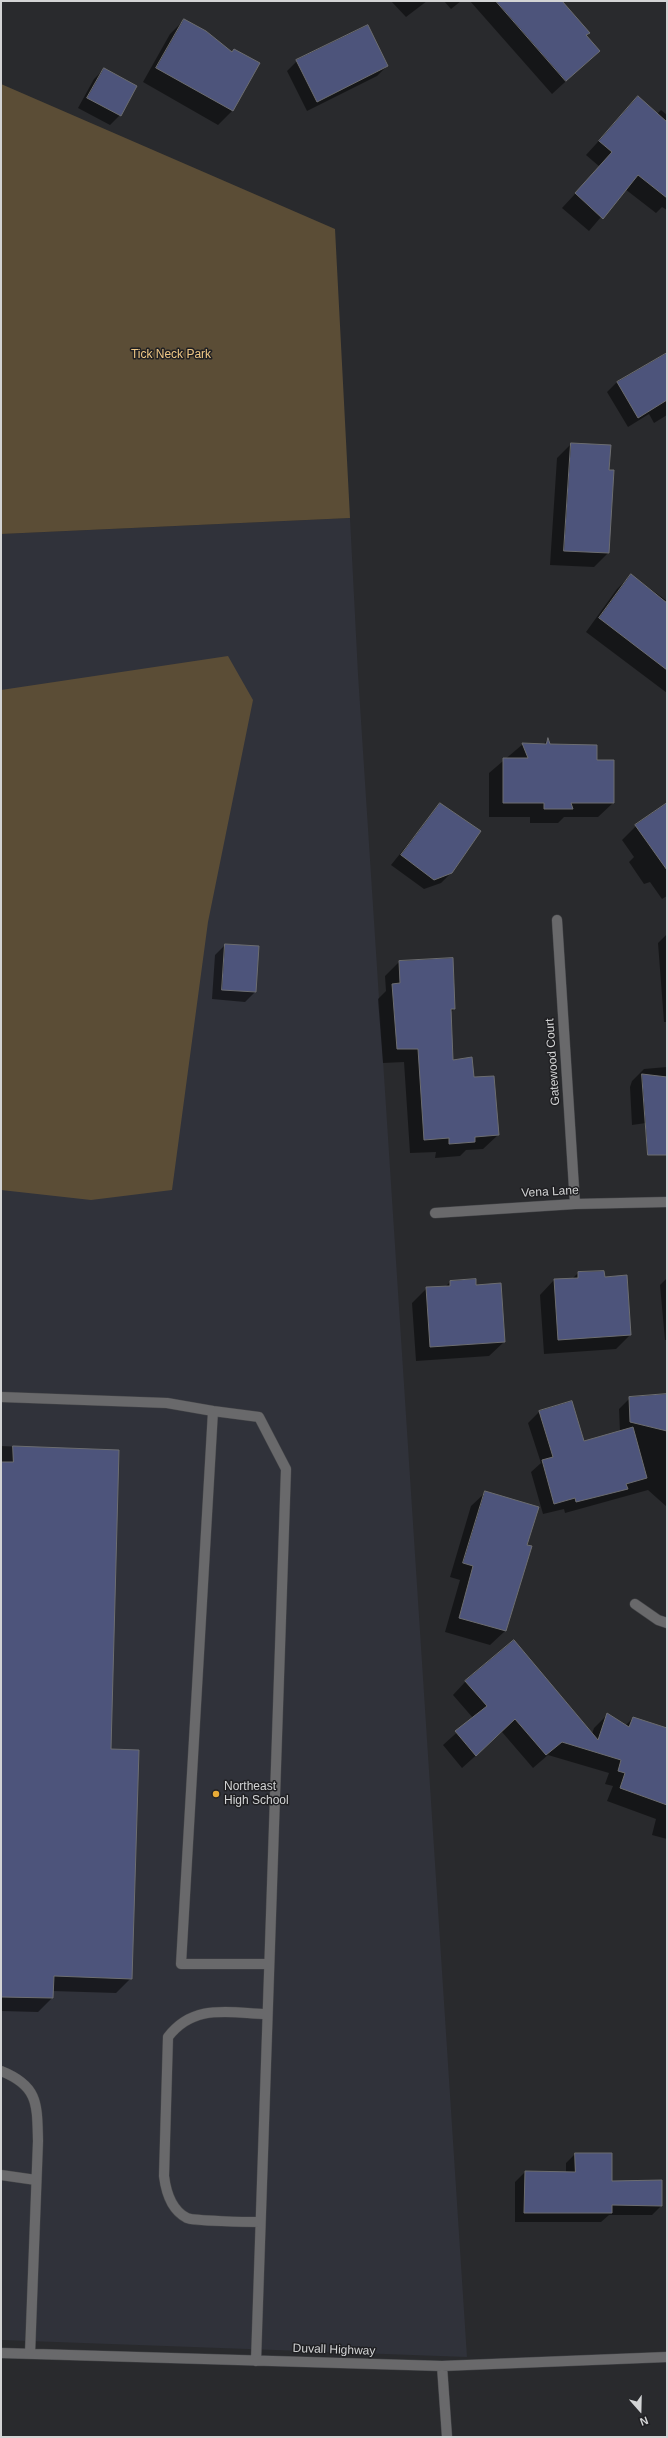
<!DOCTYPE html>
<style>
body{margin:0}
#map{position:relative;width:668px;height:2438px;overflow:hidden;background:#292a2d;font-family:Helvetica,sans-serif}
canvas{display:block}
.frame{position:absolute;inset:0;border:2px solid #d3d4d5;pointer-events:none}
.north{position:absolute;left:620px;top:2390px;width:40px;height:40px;-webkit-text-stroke:3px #202023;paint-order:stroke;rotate:160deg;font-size:11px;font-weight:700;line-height:16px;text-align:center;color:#d3d4d5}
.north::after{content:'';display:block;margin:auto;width:14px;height:18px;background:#d3d4d5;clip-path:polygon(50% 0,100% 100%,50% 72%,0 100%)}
</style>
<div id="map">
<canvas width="668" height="2438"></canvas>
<div class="frame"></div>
<div class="north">N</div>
</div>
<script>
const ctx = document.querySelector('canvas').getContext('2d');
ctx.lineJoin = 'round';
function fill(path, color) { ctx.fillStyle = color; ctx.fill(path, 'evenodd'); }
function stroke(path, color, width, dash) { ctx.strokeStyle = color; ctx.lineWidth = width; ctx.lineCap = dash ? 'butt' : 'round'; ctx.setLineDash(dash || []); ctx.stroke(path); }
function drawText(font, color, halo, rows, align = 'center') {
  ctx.font = font + ' Helvetica,sans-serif'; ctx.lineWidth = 3; ctx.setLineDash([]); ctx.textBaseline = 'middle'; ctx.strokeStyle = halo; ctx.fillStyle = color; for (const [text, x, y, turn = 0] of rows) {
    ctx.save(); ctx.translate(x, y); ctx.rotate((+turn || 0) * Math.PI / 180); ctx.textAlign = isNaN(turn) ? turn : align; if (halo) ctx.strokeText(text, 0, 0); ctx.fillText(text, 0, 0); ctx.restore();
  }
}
fill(new Path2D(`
 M 350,518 L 358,674 L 467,2357 L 1,2340 L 1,534 Z`), '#30323a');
fill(new Path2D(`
 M 1,84 L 335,229 L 350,518 L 1,534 Z
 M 228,656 L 253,700 L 208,922 L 172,1190 L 91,1200 L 1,1190 L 1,690 Z`), '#5b4d36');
fill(new Path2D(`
 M 391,1 L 427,1 L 406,17 Z
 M 444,1 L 461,1 L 451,9 Z
 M 470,1 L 560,1 L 588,33 L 585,36 L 599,51 L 552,94 Z
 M 184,20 L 232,111 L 218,125 L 143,82 L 170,34 Z
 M 297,61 L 387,66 L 377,76 L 307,111 L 287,71 Z
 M 104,69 L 120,115 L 110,125 L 78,108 L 94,79 Z
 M 638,98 L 657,114 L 661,110 L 667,115 L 667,210 L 662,207 L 656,213 L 625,189 L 589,231 L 562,208 L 600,167 L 586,155 Z
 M 667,354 L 667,415 L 654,423 L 649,414 L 628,427 L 607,392 L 617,382 Z
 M 571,444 L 610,446 L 608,471 L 613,471 L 608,553 L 594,567 L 550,565 L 557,458 Z
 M 631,575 L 667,601 L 667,693 L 586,632 L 617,589 Z
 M 547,740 L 549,745 L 596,761 L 613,803 L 598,817 L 564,817 L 558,823 L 530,823 L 530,817 L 489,817 L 489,773 L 523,744 L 543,745 Z
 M 440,804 L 451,873 L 441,883 L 424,889 L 391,865 Z
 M 667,804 L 667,896 L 662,899 L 650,882 L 644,884 L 629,862 L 634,857 L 622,840 L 636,826 Z
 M 667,934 L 667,1022 L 664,1022 L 658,943 Z
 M 225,945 L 255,992 L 245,1002 L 212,999 L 215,955 Z
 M 399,962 L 454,1009 L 450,1013 L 453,1061 L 473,1078 L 498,1135 L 483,1149 L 466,1150 L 460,1156 L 435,1158 L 436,1152 L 410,1153 L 404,1062 L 383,1063 L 378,999 L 386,991 L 385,976 Z
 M 667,1067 L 667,1138 L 646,1123 L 632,1125 L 630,1087 L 632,1081 L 644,1069 Z
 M 578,1273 L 630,1335 L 616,1349 L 544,1354 L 540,1295 L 554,1280 L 572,1279 Z
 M 667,1278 L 667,1340 L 665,1340 L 660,1285 Z
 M 450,1282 L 476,1286 L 504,1342 L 489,1356 L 416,1361 L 412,1303 L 427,1288 L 445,1287 Z
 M 653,1396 L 667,1435 L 667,1507 L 648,1490 L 565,1513 L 564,1509 L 543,1514 L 531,1472 L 541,1463 L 528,1423 L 539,1412 L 571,1402 L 583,1442 L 620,1432 L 619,1409 L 630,1398 Z
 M 1,1446 L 118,1451 L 110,1750 L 131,1978 L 116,1993 L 52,1991 L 52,1998 L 38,2012 L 1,2011 Z
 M 486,1492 L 526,1545 L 531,1547 L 505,1631 L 490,1645 L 445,1632 L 460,1580 L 450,1577 L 471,1506 Z
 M 466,1681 L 592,1734 L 594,1728 L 607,1715 L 625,1726 L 633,1718 L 667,1729 L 667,1839 L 652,1835 L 656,1819 L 607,1801 L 613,1786 L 605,1784 L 609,1773 L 548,1755 L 533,1768 L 502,1732 L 462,1768 L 443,1745 L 473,1718 L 453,1695 Z
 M 575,2154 L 611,2182 L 661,2206 L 652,2215 L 609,2215 L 601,2222 L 515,2222 L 515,2182 L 525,2172 L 566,2173 L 566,2163 Z`), '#0007');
const building = new Path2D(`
 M 496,1 L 562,1 L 590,33 L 586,35 L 600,51 L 566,81 Z
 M 184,19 L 206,31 L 232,52 L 234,49 L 260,63 L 233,111 L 156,68 Z
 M 368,25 L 388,66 L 317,102 L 296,60 Z
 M 104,68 L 137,86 L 121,116 L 87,98 Z
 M 638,96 L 667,122 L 667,198 L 638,175 L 603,219 L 575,193 L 612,152 L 599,141 Z
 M 667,353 L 667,400 L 638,418 L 617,382 Z
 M 571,443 L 611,445 L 609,470 L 614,470 L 609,553 L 564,551 Z
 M 631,574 L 667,603 L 667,670 L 599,618 Z
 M 548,738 L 550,744 L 597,745 L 597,760 L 614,760 L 614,803 L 571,803 L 573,809 L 544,809 L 544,803 L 503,803 L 503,758 L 528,758 L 522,743 L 546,744 Z
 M 440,803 L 481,831 L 452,873 L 434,880 L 401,855 Z
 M 667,803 L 667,870 L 635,825 Z
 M 225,944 L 259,946 L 256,992 L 222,990 Z
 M 453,958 L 455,1009 L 451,1009 L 453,1060 L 472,1057 L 474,1077 L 494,1076 L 499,1135 L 475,1137 L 475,1142 L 449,1144 L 449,1138 L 424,1140 L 418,1049 L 397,1049 L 392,984 L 400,983 L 399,961 Z
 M 642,1074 L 667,1077 L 667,1155 L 648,1155 Z
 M 604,1271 L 605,1277 L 627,1275 L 631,1335 L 558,1340 L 554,1279 L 578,1278 L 578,1272 Z
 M 476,1279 L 476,1285 L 501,1283 L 505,1342 L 430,1347 L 426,1287 L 450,1286 L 450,1281 Z
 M 667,1394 L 667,1431 L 630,1422 L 629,1397 Z
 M 572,1401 L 584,1441 L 633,1427 L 647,1478 L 626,1484 L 628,1489 L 576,1502 L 575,1498 L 554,1504 L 542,1460 L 553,1457 L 539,1411 Z
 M 13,1446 L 119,1450 L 111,1749 L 139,1750 L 132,1979 L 54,1976 L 53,1998 L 1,1997 L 1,1462 L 13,1462 Z
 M 485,1491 L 539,1507 L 527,1545 L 532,1546 L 506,1631 L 459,1618 L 473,1566 L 463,1563 Z
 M 514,1640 L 598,1740 L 607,1713 L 629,1727 L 633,1717 L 667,1728 L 667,1805 L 620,1788 L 625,1773 L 618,1771 L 621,1760 L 562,1742 L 546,1755 L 515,1719 L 476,1756 L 455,1731 L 487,1706 L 465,1681 Z
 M 575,2153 L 612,2153 L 612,2181 L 662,2180 L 662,2206 L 612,2205 L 612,2213 L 524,2213 L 525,2171 L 575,2172 Z`);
fill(building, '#4d547b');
stroke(building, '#6c6d70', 1);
const minor = new Path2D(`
 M 557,920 L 575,1204
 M 435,1213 L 575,1204 L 667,1202
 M 1,1397 L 167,1403 L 213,1411
 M 635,1604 L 658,1620 L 667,1623
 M 1,2071 C 39,2086 37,2105 38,2141 L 30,2354
 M 1,2175 L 36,2180
 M 260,2222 C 249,2222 193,2221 187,2218 C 171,2210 166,2192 164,2176 L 168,2037 C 194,2003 229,2013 267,2014
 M 1,2353 L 442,2366 L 667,2357
 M 256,2361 L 286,1469 L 259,1417 L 213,1411 L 181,1964 L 269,1964
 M 442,2366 L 447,2437`);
stroke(minor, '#444548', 11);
stroke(minor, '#69696b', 10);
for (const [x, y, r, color] of [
 [216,1794,4,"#e8ab37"]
]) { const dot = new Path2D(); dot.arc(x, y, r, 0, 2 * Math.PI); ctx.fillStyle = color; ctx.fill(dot); stroke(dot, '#202023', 1.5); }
drawText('12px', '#f0c886', '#202023', [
 ["Tick Neck Park",171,355]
]);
drawText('12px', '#d3d4d5', '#202023', [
 ["Gatewood Court",553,1062,-94],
 ["Vena Lane",550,1192,-3],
 ["Duvall Highway",334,2350,2]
]);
drawText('12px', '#d3d4d5', '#202023', [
 ["Northeast",224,1787],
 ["High School",224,1801]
], 'left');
</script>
